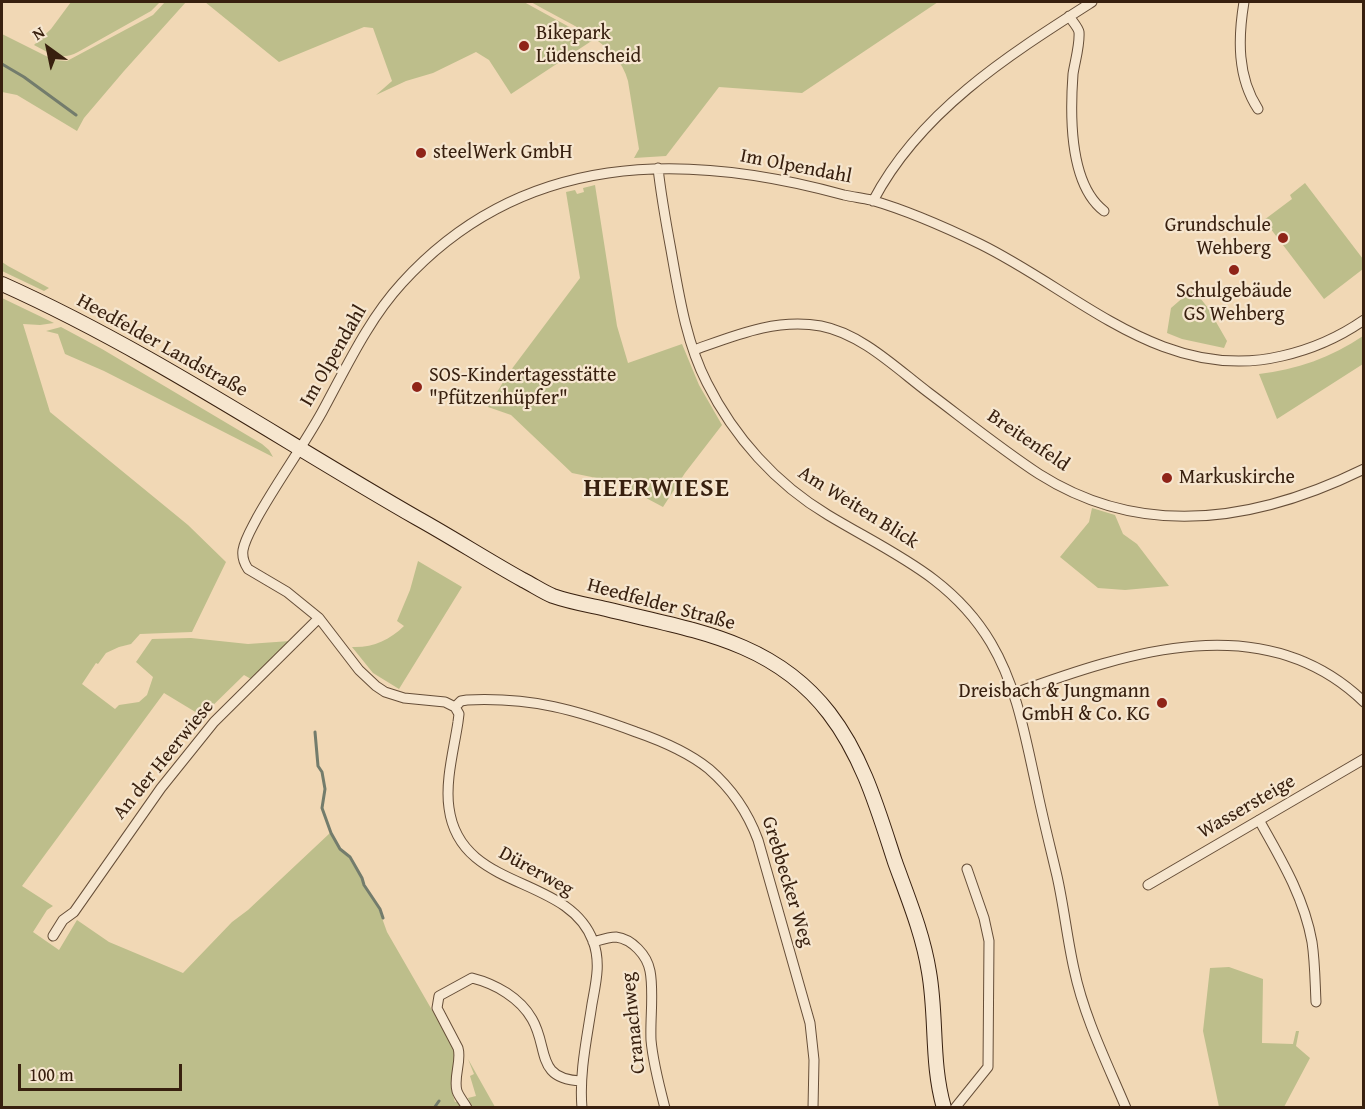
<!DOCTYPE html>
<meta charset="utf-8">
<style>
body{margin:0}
#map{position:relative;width:1365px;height:1109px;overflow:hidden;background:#f1d8b5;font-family:"Gentium Book Plus",serif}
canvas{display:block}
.frame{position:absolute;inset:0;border:3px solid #38200f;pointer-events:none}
.north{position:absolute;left:18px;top:18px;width:60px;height:60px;-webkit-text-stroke:4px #f6e6cf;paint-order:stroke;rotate:327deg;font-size:16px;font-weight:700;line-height:24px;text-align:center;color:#38200f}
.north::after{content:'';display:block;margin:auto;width:21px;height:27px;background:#38200f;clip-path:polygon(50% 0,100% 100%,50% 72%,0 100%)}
.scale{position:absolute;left:18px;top:1064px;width:164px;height:27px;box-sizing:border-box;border:3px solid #38200f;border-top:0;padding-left:8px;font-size:18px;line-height:21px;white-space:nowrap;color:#38200f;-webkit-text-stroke:4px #f6e6cf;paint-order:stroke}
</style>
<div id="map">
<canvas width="1365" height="1109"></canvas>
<div class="frame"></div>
<div class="north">N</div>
<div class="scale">100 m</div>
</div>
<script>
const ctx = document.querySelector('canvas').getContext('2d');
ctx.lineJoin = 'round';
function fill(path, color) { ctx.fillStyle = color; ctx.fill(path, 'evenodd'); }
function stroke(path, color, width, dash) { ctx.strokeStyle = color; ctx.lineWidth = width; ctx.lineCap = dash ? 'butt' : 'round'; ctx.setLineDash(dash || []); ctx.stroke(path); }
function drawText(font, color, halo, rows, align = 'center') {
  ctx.font = font + ' "Gentium Book Plus",serif'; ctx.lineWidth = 4.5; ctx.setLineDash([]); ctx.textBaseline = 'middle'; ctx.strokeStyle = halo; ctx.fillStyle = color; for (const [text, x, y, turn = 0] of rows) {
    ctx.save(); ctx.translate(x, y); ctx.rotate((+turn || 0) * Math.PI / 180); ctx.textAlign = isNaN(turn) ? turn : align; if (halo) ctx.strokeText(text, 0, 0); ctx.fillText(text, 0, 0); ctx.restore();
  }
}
fill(new Path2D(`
 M 71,2 L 160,2 L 151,11 L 78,52 C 61,61 51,54 34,45 L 51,29 Z
 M 165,2 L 186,2 L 124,71 L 84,118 L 77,131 L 17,95 L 2,92 L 2,34 L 54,60 L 67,61 L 153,15 Z
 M 205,2 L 524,2 L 593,40 L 511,94 L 489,60 L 476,52 L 433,73 L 406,81 L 376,95 L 392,81 L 373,28 L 364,27 L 279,62 Z
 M 531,2 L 938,2 L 802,93 L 719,87 L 666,156 L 634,158 L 639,149 L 628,81 C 619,42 563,21 531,2 Z
 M 1305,183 L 1363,259 L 1363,269 L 1324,299 L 1264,220 L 1292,199 L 1290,195 Z
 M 595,185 L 617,326 L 628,363 L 682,344 L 699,385 L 722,425 L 685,473 L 663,507 L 616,482 L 572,473 L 511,415 L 488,407 L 508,374 L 580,278 L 566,192 L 575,190 L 577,194 L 584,192 L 583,188 Z
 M 2,262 L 8,266 L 49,288 L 44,291 L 2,271 Z
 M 1193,289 L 1208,308 L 1227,341 L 1224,348 L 1182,339 L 1167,333 L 1171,308 Z
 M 2,298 L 54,323 L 40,325 L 23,324 L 50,412 L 188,525 L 226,562 L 192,632 L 140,634 L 131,644 L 119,647 L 106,653 L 98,664 L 96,663 L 82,684 L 115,709 L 119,705 L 139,702 L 147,695 L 153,677 L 136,662 L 152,639 L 191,638 L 248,644 L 290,641 L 251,679 L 244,675 L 202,716 L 164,693 L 22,886 L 53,906 L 47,910 L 33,932 L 59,950 L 77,920 L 109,942 L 183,973 L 232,922 L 248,910 L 330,833 L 336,840 L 339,849 L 349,858 L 361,878 L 363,885 L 377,904 L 387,932 L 455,1050 L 452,1092 L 455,1102 L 459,1101 L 462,1107 L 2,1107 Z
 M 61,327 L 102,349 L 262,444 L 269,450 L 273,457 L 104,371 L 65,354 L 58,334 L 46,331 Z
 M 1363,336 L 1363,364 L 1277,419 L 1259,374 C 1296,370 1332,357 1363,336 Z
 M 1092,508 L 1115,515 L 1123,534 L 1137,544 L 1169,586 L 1125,590 L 1098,588 L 1060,557 L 1089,522 Z
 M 418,561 L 462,587 L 399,689 L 373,673 L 352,647 C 372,648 390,640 404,626 L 397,621 L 410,590 Z
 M 1229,967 L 1263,979 L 1262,1043 L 1293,1044 L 1296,1031 L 1299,1031 L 1296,1046 L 1310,1058 L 1284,1107 L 1219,1107 L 1203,1031 L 1210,968 Z
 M 468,1059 L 495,1107 L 472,1107 L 468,1098 L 476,1096 L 470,1076 L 474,1074 Z`), '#bdbe8b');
stroke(new Path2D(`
 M 2,64 L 24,77 L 76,115
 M 315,732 L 318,766 L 322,772 L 325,789 L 322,808 L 331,833 L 340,849 L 350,857 L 362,878 L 364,885 L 380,909 L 383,918
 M 434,1108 L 439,1101`), '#737c6c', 3);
const street = new Path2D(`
 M 1244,2 C 1238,38 1237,77 1258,109
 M 1069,16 C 1072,21 1078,27 1079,32 C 1080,45 1075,61 1073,74 C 1070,115 1069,184 1104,211
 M 658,168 C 661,195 666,223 671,250 C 679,295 686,342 707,383 C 734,437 776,484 828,515 C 891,553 952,577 991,643 C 1017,687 1025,736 1036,785 C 1042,815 1050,846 1057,876 C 1064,907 1067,938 1074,969 C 1084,1017 1107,1063 1126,1108
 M 873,201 C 920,111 1009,55 1092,2
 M 694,350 C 736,335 776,318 821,326 C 862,334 897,369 929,393 C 965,420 1001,449 1039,474 C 1143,540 1258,521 1364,469
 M 1015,693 C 1128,652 1265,606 1364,702
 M 455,707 L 445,702 L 404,698 L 385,692 L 376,686 L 359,670 L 319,618 L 287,592 L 248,569 C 244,563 242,557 243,550 C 245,539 252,528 257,518 C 277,482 302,448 322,412 C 346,368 368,320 402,283 C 522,151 684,151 844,195 C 853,197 862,198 871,200 C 909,211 945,227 980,244 C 1078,292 1164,384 1282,356 C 1313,349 1338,338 1364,320
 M 455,707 L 461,701 L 467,700 C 532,697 577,710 636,732 C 662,741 688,752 709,769 C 731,788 748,813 758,840 L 810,1023 L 814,1060 L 813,1108
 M 455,707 L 459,714 L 458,722 C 454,749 445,781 449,808 C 460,892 568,874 593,941 C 601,962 596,982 592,1004 C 587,1038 579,1073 582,1108
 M 1259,820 C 1281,859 1304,897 1312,942 C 1315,962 1315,982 1316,1002
 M 1148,885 L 1364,759
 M 53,936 L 63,920 L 74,912 L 161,788 L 214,722 L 319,618
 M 593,942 C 600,940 609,937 616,937 C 632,939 647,955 650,971 C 654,991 650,1019 651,1040 C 653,1063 659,1085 665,1108
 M 467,1108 C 464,1102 459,1097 457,1091 C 453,1077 462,1061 458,1048 L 437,1008 L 439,996 L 472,978 C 496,984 520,998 532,1019 C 549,1048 535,1079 581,1081
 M 955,1108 L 988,1067 L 989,941 L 984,918 L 967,869`);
const secondary = new Path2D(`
 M 2,284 C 147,349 279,439 417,518 C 453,538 487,560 523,580 C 533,585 543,592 553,596 C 570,602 588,605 606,609 C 690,630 772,639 829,713 C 863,757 878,810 895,862 C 908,898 923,934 929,972 C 937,1018 931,1063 944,1108`);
stroke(street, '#664e38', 11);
stroke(secondary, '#38200f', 16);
stroke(street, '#f6e6cf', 9);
stroke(secondary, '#f6e6cf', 14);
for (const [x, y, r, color] of [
 [524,46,6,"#8f2418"],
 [421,153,6,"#8f2418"],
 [1283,238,6,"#8f2418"],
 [1234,270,6,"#8f2418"],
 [417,387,6,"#8f2418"],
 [1167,478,6,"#8f2418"],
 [1162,703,6,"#8f2418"]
]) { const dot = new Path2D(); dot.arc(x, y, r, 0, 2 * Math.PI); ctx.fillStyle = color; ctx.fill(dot); stroke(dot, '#f6e6cf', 2); }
drawText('20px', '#38200f', '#f6e6cf', [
 ["Bikepark",536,34],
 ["Lüdenscheid",536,57],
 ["steelWerk GmbH",433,153],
 ["Grundschule",1271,226,"right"],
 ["Wehberg",1271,249,"right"],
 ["Schulgebäude",1234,292,"center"],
 ["GS Wehberg",1234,315,"center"],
 ["SOS-Kindertagesstätte",429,376],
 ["\"Pfützenhüpfer\"",429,399],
 ["Markuskirche",1179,478],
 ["Dreisbach & Jungmann",1150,692,"right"],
 ["GmbH & Co. KG",1150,715,"right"]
], 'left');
drawText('20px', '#38200f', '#f6e6cf', [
 ["Im Olpendahl",796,167,11],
 ["Heedfelder Landstraße",162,346,29],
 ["Im Olpendahl",334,356,-60],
 ["Breitenfeld",1028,441,34],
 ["Am Weiten Blick",858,508,32],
 ["Heedfelder Straße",661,605,15],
 ["An der Heerwiese",164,760,-51],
 ["Wassersteige",1247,807,-30],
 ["Dürerweg",536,872,29],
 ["Grebbecker Weg",787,882,73],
 ["Cranachweg",634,1023,-96]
]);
ctx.letterSpacing = '1.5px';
drawText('bold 26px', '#38200f', '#f6e6cf', [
 ["HEERWIESE",657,489]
]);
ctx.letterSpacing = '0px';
</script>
